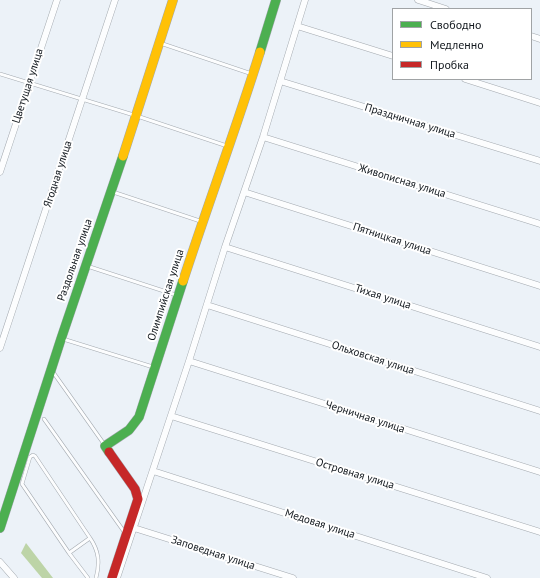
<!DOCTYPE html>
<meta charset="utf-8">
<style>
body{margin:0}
#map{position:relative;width:540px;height:578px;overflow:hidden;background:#ecf2f8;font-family:"PT Sans",sans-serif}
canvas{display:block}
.legend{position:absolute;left:392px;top:8px;width:140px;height:72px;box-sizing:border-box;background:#fff;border:1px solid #a0a3a5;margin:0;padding:5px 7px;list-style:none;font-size:12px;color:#12181e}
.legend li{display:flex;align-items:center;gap:8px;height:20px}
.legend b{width:20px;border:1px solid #a0a3a5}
</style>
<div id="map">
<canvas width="540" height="578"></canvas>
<ul class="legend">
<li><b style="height:5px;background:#4caf50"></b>Свободно</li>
<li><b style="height:5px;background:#ffc107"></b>Медленно</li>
<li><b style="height:5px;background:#c62828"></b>Пробка</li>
</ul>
</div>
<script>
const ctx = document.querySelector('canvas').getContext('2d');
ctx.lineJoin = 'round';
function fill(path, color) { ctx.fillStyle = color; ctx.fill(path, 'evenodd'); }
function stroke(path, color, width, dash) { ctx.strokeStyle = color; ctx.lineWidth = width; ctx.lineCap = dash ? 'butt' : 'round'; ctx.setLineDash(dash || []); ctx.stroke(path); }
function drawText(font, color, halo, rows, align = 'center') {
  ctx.font = font + ' "PT Sans",sans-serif'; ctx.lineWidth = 4; ctx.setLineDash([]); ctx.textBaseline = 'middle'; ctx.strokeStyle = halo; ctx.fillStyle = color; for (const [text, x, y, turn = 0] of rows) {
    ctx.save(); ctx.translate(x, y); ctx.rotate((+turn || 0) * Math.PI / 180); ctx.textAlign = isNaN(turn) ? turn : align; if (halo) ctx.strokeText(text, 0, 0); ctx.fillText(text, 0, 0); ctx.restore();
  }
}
fill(new Path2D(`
 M 26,543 L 53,578 L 42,578 L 21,553 Z`), '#bdd4a7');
const lane = new Path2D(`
 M 160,43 L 252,74
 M 0,74 L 137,116 L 227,146
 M 113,192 L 200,221
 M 87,266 L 176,295
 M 63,339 L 153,367
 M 53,372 L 104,444
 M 44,419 L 125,533
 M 90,538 C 99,551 100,563 96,578
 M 69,553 L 90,538 L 35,456 L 33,455 L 30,457 L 22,484 L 69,553 L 88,578`);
const street = new Path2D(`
 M 418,0 L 446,9
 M 297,26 L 393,56
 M 531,36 L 540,39
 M 465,79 L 540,103
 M 280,81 L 540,161
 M 263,137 L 540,224
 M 0,172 L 57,0
 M 244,192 L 540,286
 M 225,247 L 540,347
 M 207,305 L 540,411
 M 0,348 L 115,0
 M 189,361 L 540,472
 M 171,416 L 540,532
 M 153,471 L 487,578
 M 134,528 L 293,578
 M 0,562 L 14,578
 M 117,578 L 189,361 L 225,247 L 263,137 L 305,0`);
const fast = new Path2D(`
 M 260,52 L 276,0
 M 109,452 L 105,446 L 129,430 L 139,417 L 183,281
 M 0,528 L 61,339 L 123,156`);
const slow = new Path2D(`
 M 123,156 L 173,0
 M 183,281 C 208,204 236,129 260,52`);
const jam = new Path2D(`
 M 109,452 L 135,489 L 138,499 L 112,578`);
stroke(lane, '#a3a9af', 4);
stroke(street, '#a3a9af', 7);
stroke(fast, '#a3a9af', 10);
stroke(slow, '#a3a9af', 10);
stroke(jam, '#a3a9af', 10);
stroke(lane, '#fcfdfe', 3);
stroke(street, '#fcfdfe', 6);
stroke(fast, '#4caf50', 9);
stroke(slow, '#ffc107', 9);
stroke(jam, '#c62828', 9);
drawText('11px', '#12181e', '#fff', [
 ["Цветущая улица",28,86,-72],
 ["Праздничная улица",410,121,17],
 ["Ягодная улица",58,174,-72],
 ["Живописная улица",402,181,17],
 ["Пятницкая улица",392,239,18],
 ["Раздольная улица",75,260,-71],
 ["Олимпийская улица",166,295,-72],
 ["Тихая улица",383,297,18],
 ["Ольховская улица",373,358,18],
 ["Черничная улица",365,417,18],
 ["Островная улица",355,474,17],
 ["Медовая улица",320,524,18],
 ["Заповедная улица",213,553,18]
]);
</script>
